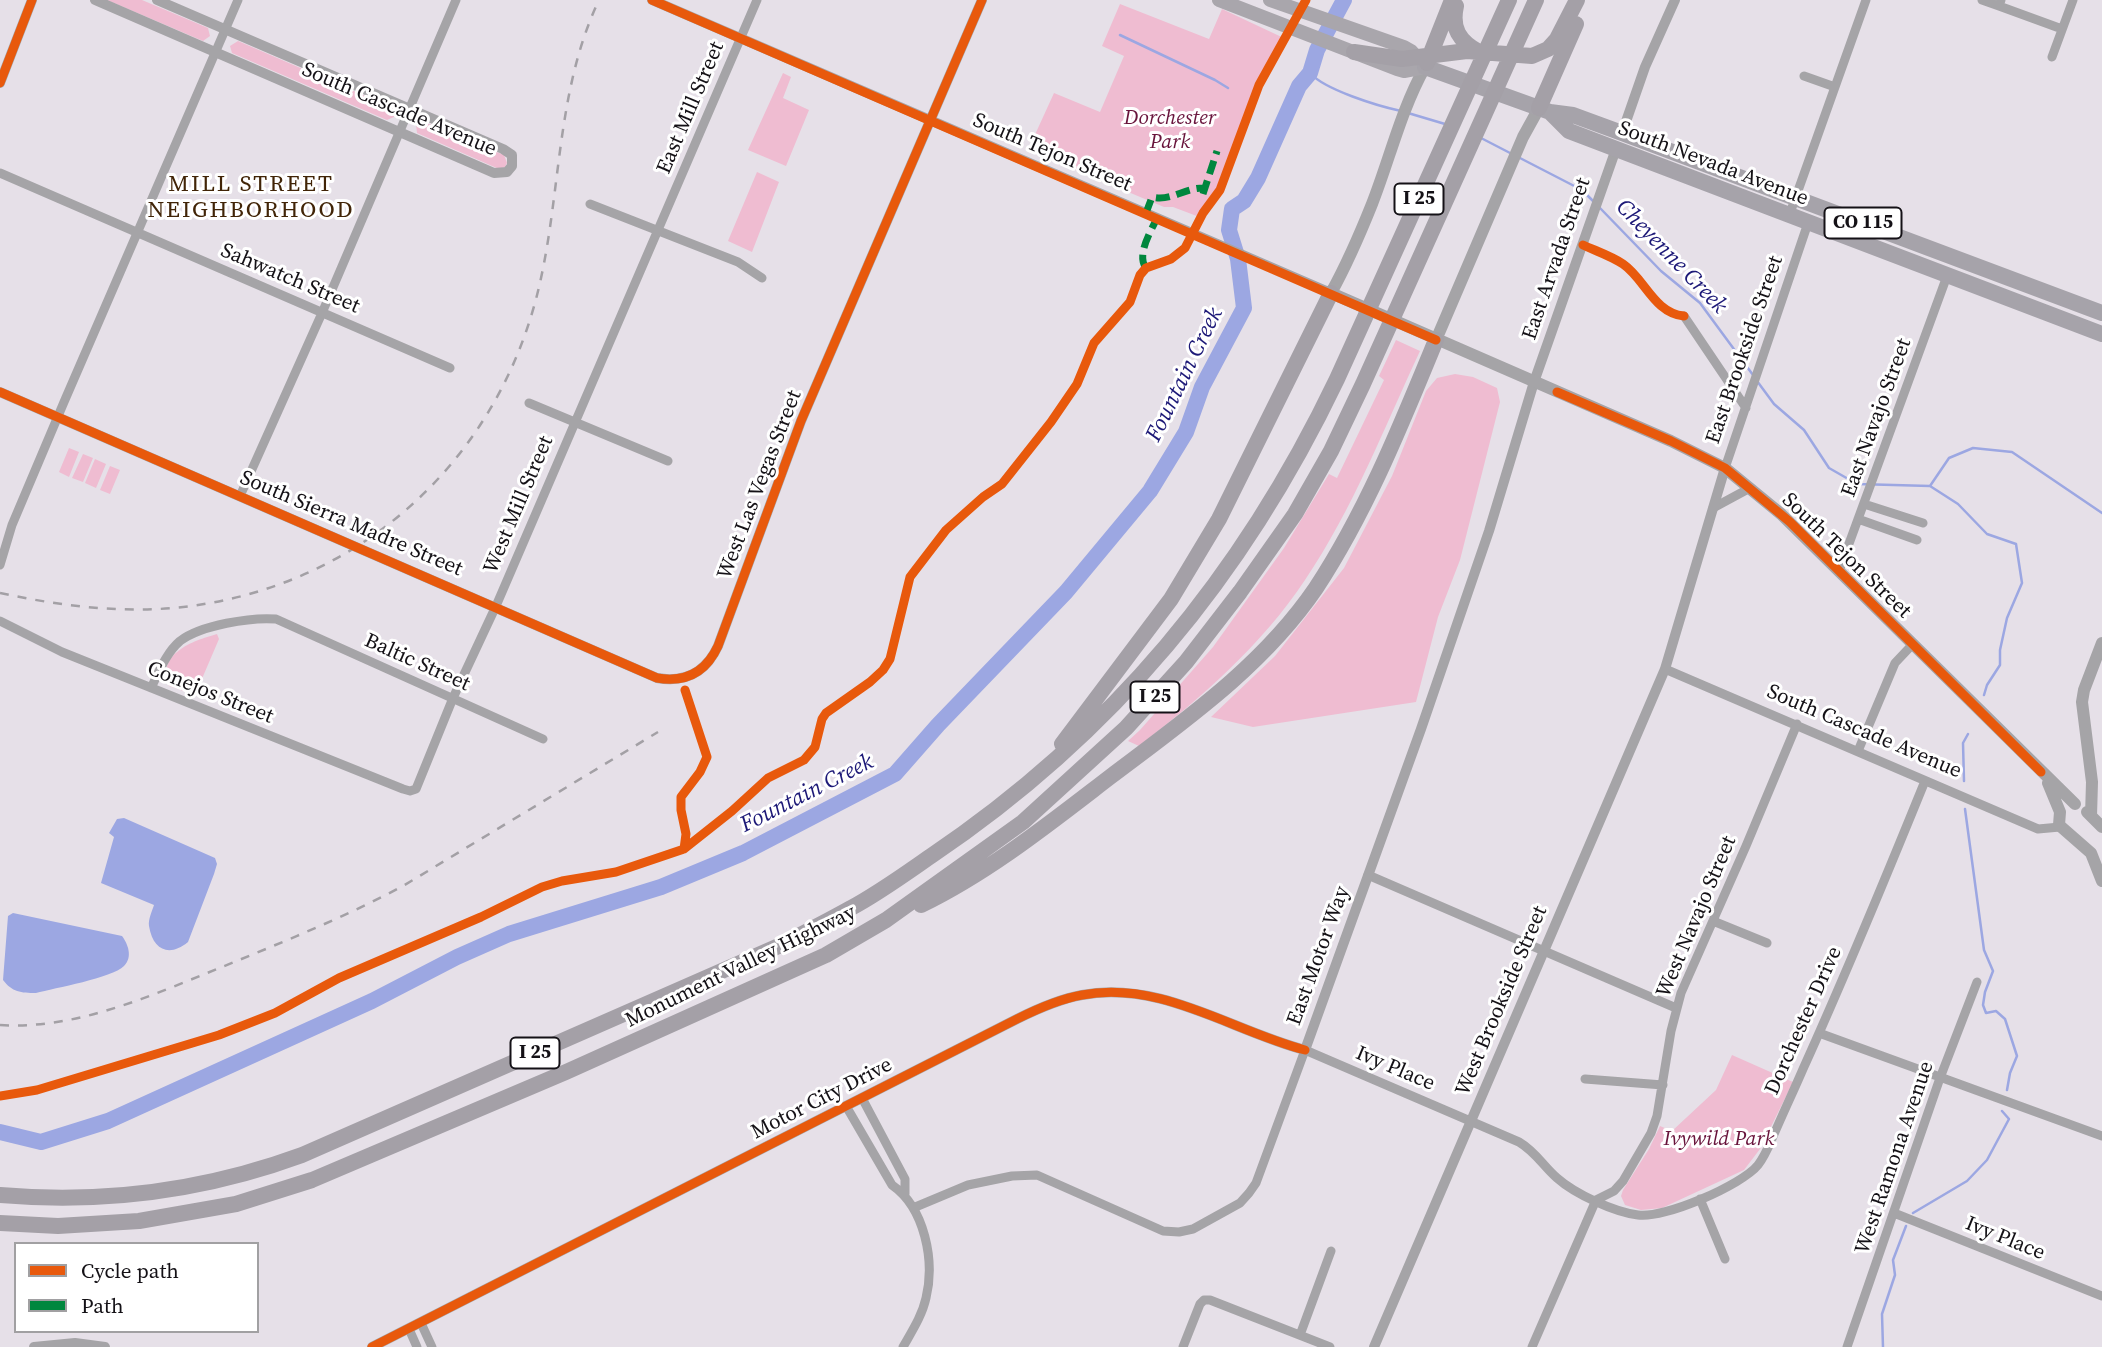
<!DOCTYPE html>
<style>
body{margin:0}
#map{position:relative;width:2102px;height:1347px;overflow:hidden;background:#e6e0e8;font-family:"Source Serif 4",serif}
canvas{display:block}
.legend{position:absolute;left:14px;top:1242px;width:245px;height:91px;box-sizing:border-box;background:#fff;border:2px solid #a1a0a2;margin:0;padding:9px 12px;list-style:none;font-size:21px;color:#141116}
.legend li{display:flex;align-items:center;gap:14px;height:35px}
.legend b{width:35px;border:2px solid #a1a0a2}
</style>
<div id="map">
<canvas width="2102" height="1347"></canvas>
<ul class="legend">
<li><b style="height:9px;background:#e8590c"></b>Cycle path</li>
<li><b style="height:9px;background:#00873e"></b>Path</li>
</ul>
</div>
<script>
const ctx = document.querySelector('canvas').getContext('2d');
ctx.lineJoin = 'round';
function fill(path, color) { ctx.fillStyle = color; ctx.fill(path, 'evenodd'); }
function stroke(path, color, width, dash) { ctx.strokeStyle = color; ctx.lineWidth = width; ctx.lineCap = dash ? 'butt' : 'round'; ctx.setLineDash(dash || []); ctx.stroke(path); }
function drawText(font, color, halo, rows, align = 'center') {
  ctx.font = font + ' "Source Serif 4",serif'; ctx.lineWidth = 6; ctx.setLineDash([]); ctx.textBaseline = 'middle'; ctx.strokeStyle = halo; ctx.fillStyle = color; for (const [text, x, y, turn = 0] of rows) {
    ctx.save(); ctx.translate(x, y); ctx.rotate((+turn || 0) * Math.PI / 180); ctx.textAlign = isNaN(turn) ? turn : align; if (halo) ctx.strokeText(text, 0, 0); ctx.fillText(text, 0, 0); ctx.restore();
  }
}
fill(new Path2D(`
 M 107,0 L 142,0 L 208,28 L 210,36 L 203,41 Z
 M 1120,4 L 1209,39 L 1222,9 L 1288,40 L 1262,87 L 1225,188 L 1202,218 L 1173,207 L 1164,207 L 1028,150 L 1054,93 L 1100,112 L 1124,56 L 1102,46 Z
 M 238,41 L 393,108 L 394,117 L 387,120 L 232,53 L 230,46 Z
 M 783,73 L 791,77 L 783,98 L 809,110 L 786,166 L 748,150 Z
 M 419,121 L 424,122 L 504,155 L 507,163 L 505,167 L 499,169 L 417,133 L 416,124 Z
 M 757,172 L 779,182 L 752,252 L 728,241 Z
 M 1396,340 L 1420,351 C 1384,428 1353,509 1305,580 C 1262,645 1200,699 1139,746 L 1128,741 L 1140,730 L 1213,647 L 1284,548 L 1329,474 L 1337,478 L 1384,380 L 1379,376 Z
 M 1455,374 L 1473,377 L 1497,388 L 1500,402 L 1460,560 L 1438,617 L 1416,702 L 1253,727 L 1211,717 L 1275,656 L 1344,568 L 1392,476 L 1426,391 L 1437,378 Z
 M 69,448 L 79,452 L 69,477 L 59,472 Z
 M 83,454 L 93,458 L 83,482 L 72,478 Z
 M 95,459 L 106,464 L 96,488 L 85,483 Z
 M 110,466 L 120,470 L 110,494 L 100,490 Z
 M 217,634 L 219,639 L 195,695 L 169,686 C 156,654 192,641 217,634 Z
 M 1732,1055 L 1793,1082 L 1760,1149 L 1744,1170 L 1662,1208 L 1641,1210 L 1625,1205 L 1621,1196 L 1623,1190 L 1649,1149 L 1660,1126 L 1672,1131 L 1716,1090 Z`), '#efbcd1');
fill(new Path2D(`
 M 124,818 L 215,858 L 217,864 L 214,874 L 188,942 C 170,957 153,951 149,926 C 148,920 152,911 154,905 L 101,883 L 114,837 L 109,833 L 117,819 Z
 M 13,913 L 122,936 C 128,944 133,957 124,966 C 112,978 55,988 36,993 C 21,993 12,992 3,980 L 8,916 Z`), '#9ca7e2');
stroke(new Path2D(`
 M 1120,35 L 1215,80 L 1228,88
 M 1310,73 C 1325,90 1378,106 1401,111
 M 1408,113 L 1445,124
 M 1481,138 L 1512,154
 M 1518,157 L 1582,190 L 1593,201
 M 1600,208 L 1661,271 L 1700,303 L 1753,375
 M 1757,381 L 1774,404 L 1804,430 L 1829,468 L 1857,484 L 1930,486 L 1949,458 L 1973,448 L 2012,452 L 2102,513
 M 1930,486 L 1958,504 L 1987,534 L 2016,544 L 2022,583 L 2007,618 L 2000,650 L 2000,665 L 1987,685 L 1984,695
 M 1964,781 L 1963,743 L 1968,734
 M 1965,809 L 1984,950 L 1993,971 L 1985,992 L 1983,1005 L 1986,1013 L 1996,1011 L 2005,1019 L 2017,1056 L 2010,1073 L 2007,1090
 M 1913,1213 L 1967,1181 L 1987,1160 L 2009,1119 L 2002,1111
 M 1883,1347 L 1882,1314 L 1895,1275 L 1893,1260 L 1906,1226`), '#9ca7e2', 2.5);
stroke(new Path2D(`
 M 0,1132 L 41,1142 L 108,1121 L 372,1001 L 457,957 L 509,934 L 661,887 L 743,853 L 895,774 L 938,725 L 1066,592 L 1150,491 L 1186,432 L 1202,387 L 1244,308 L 1238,259 L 1229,230 L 1232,209 L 1244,201 L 1258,178 L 1299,86 L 1310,73 L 1317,50 L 1344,0`), '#9ca7e2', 16);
stroke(new Path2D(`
 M 1982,0 L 1999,6
 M 2001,0 L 1999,6 L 2062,29
 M 2052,57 L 2073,0
 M 1804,76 L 1835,87
 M 0,173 L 450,368
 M 590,204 L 738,262 L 762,278
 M 1789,216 L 1866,0
 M 1684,316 L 1746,408
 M 529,403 L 668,461
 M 1725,468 L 1809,220
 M 240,496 L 322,313 L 456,0
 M 1864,504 L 1923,523
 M 1713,508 L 1750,488
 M 1858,519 L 1917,540
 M 0,565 L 12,525 L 64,402 L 238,0
 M 1839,571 L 1947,276
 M 0,621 L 62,652 L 403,789 L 410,791 L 416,789 L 453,698 L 496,606 L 757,0
 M 1665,669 L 2038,829 L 2060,827
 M 151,688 C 159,672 166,653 180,641 C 201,625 251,617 276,619 L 543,739
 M 1858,751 L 1895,663 L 1912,645
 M 1368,875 L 1676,1008
 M 1713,921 L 1767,943
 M 1819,1033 L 2102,1136
 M 1585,1079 L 1663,1085
 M 862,1098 L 905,1179 L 905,1194
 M 846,1106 L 892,1185 C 925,1208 935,1261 926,1298 C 922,1316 912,1331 903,1347
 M 1700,1199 L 1725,1259
 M 913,1208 L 968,1185 L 1012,1176 L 1037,1175 L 1163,1231 L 1179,1232 L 1193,1229 L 1240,1203 L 1249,1193 L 1256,1183 L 1305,1050 L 1519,1142 C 1536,1152 1543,1166 1557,1178 C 1575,1194 1614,1212 1638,1215 C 1664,1219 1742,1185 1758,1165 C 1766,1155 1770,1143 1775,1132 C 1784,1111 1794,1090 1803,1069 C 1846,974 1886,877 1925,781
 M 1894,1213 L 2102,1296
 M 421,1323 L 432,1347
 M 409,1329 L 417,1347
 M 1300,1335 L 1331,1251
 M 1183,1347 L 1200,1304 L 1204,1300 L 1210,1300 L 1330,1347
 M 1532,1347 L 1596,1200 L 1614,1191 L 1623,1181 L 1651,1133 L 1657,1116 L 1671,1031 L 1681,993 L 1746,846 L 1797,724
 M 1847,1347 L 1940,1078 L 1977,982`), '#a5a4a7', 9);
stroke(new Path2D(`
 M 95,0 L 494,173 L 507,172 L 512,166 L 512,155 L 503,149 L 157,0
 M 652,0 L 1331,293
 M 0,83 L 32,0
 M 1622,133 L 1645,67 L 1675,0
 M 0,392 L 657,678 C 686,683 706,672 718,646 L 801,421 L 982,0
 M 34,1347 L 75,1343 L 105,1347
 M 372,1347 L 1017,1019 C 1037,1009 1059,999 1082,995 C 1161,980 1232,1031 1305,1050 L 1421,729 L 1489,531 L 1534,382 L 1616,149
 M 1374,1347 L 1665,669 L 1725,468`), '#a5a4a7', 10);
stroke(new Path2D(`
 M 1425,67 C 1401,110 1390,158 1372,204 C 1360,234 1347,264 1331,293 L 1671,441 L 1725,468 L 1781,514 L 2075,804
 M 1436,340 L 1523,137 L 1539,108
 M 2048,783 L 2060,812 L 2059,825 L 2091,853 L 2102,881
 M 2087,812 L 2102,827
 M 2091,816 L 2092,782 L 2082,702 L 2084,690 L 2102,643`), '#a5a4a7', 12);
stroke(new Path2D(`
 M 1219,0 L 1397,69 L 1404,71 L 1425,67
 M 1270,0 L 1404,47 L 1411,51 L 1422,63`), '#a9a6ac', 14);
stroke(new Path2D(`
 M 1425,67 L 1550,112 L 1573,115 L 1622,133 L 2102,313
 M 1550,112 L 1569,131 L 2102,334`), '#a6a3aa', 16);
stroke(new Path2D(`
 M 1456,6 C 1451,28 1459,41 1479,52
 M 1354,52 L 1402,59 L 1467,51 L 1532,56 L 1548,49 L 1557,39 L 1577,0
 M 1427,63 L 1452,0
 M 1539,108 L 1576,24
 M 1062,744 L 1171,599 L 1219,519 L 1331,293
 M 921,905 C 989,872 1050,823 1110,777 C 1184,721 1263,666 1316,588 C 1367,510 1401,425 1436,340
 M 0,1195 C 105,1204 204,1191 302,1155 L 781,945 C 804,933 828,921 851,908 C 879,893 905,874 931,856 C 1112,734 1243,576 1337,379 L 1509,0
 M 0,1223 L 58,1226 L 139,1221 L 236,1204 L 312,1180 L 566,1072 L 826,955 L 886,920 L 1023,822 L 1126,728 L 1186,662 L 1240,592 L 1295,514 L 1331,451 L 1363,384 L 1536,0`), '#a4a0a7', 16);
stroke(new Path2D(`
 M 0,593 C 56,605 116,613 173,608 C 350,592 491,470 536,299 C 562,200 554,95 599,0
 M 0,1025 C 77,1030 152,995 222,967 C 283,942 345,917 403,886 L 658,732`), '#a3a0a5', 2.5, [9, 9]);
stroke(new Path2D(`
 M 1203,194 L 1217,151
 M 1146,213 L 1152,197 C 1170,202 1184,188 1203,188
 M 1146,268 C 1136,255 1151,231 1157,218`), '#00873e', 7, [14, 7]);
stroke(new Path2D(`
 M 652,0 L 1436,340
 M 0,83 L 32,0
 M 1583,245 C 1596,251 1611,256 1623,264 C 1645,279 1654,313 1684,316
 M 0,392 L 657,678 C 686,683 706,672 718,646 L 801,421 L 982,0
 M 1557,392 L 1671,441 L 1725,468 L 1790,522 L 2041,772
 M 684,849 L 686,834 L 681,810 L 681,797 L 700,772 L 707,757 L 685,690
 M 0,1096 L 37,1090 L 219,1035 L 275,1013 L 339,978 L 481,917 L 542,887 L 562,881 L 616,872 L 684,849 L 732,811 L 768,778 L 804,760 L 815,747 L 822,719 L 826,713 L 870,682 L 883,670 L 890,659 L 910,577 L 946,530 L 983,497 L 1002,484 L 1051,422 L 1077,384 L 1094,343 L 1130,302 L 1140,275 L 1146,268 L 1171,259 L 1185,248 L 1203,213 L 1220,190 L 1259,85 L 1306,0
 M 372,1347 L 1017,1019 C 1037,1009 1059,999 1082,995 C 1161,980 1232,1031 1305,1050`), '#e8590c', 9);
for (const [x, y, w] of [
 [1419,199,49],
 [1863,223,77],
 [1155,697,49],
 [535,1053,49]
]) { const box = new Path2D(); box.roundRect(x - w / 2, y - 15.5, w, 31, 5); ctx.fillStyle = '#fff'; ctx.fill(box); stroke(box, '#141116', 2); }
drawText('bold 19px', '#141116', null, [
 ["I 25",1419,199],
 ["CO 115",1863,223],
 ["I 25",1155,697],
 ["I 25",535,1053]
]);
drawText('21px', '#141116', '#fff', [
 ["East Mill Street",691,108,-67],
 ["South Cascade Avenue",399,110,23],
 ["South Tejon Street",1052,153,23],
 ["South Nevada Avenue",1713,164,21],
 ["East Arvada Street",1557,259,-71],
 ["Sahwatch Street",290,279,23],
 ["East Brookside Street",1745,350,-71],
 ["East Navajo Street",1877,418,-70],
 ["West Las Vegas Street",760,485,-69],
 ["West Mill Street",519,505,-67],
 ["South Sierra Madre Street",351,524,23],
 ["South Tejon Street",1846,556,44],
 ["Baltic Street",417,663,24],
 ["Conejos Street",210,693,22],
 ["South Cascade Avenue",1864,732,23],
 ["West Navajo Street",1697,917,-67],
 ["East Motor Way",1319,956,-70],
 ["Monument Valley Highway",741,967,-26],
 ["West Brookside Street",1502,1001,-67],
 ["Dorchester Drive",1804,1021,-66],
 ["Ivy Place",1395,1069,23],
 ["Motor City Drive",822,1099,-27],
 ["West Ramona Avenue",1895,1158,-71],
 ["Ivy Place",2005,1239,22]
]);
drawText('italic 21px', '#68133b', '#fff', [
 ["Dorchester",1170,119],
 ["Park",1170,143],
 ["Ivywild Park",1719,1140]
]);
ctx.letterSpacing = '2px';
drawText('23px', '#412407', '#fff', [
 ["MILL STREET",251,185],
 ["NEIGHBORHOOD",251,211]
]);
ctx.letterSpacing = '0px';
drawText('italic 23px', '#1c1877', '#fff', [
 ["Cheyenne Creek",1671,257,46],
 ["Fountain Creek",1185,375,-64],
 ["Fountain Creek",807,794,-27]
]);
</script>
